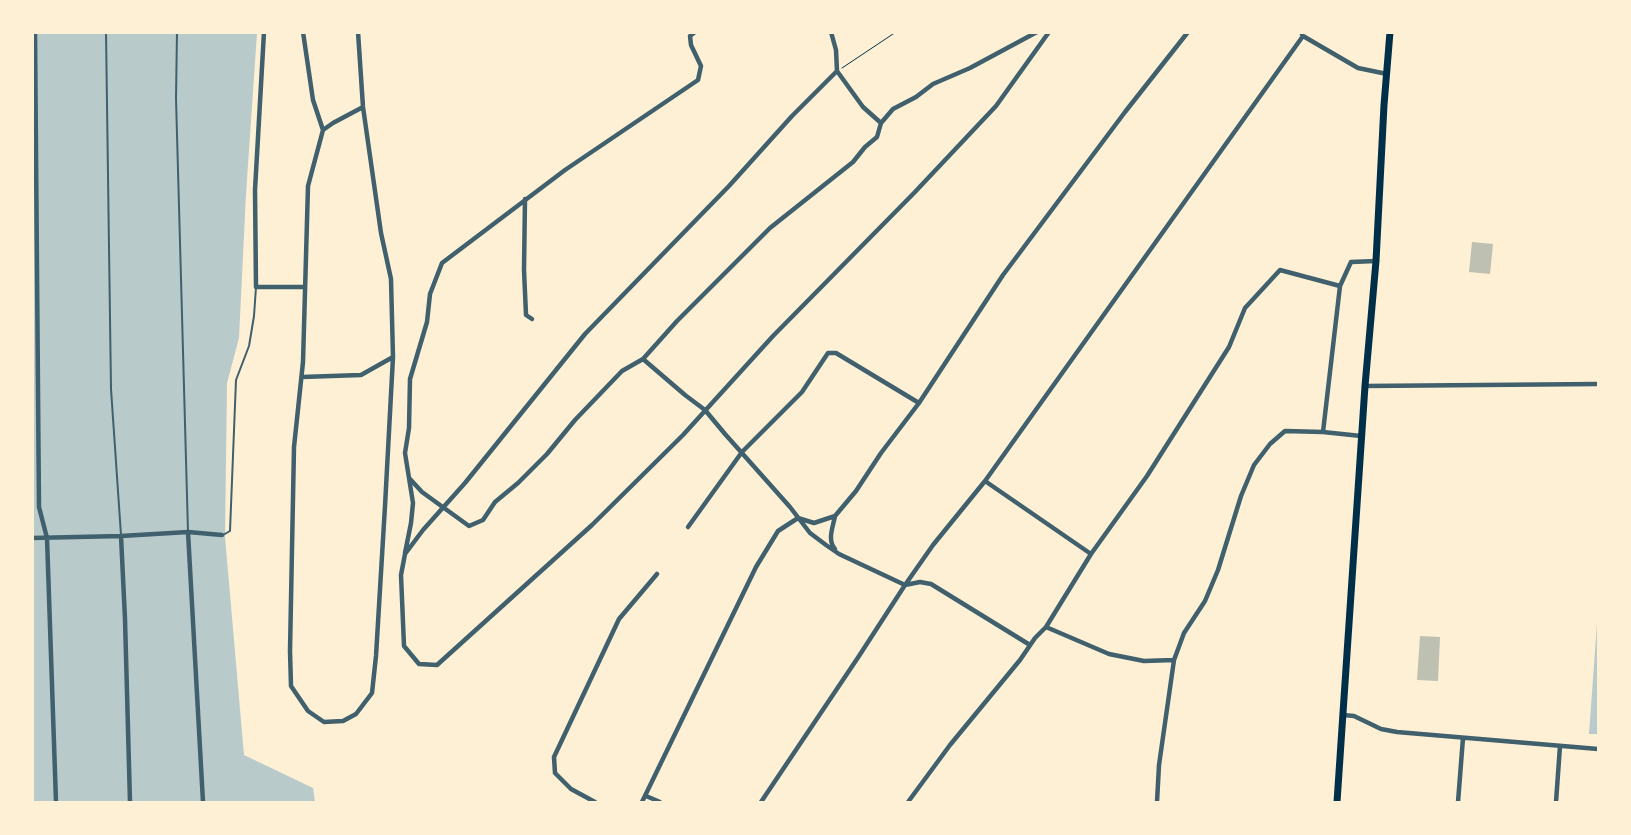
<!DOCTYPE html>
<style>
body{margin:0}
#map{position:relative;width:1631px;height:835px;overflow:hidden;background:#fdf0d5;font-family:"Noto Sans",sans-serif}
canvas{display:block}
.frame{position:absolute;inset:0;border:34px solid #fdf0d5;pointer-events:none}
</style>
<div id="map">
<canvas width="1631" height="835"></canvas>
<div class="frame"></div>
</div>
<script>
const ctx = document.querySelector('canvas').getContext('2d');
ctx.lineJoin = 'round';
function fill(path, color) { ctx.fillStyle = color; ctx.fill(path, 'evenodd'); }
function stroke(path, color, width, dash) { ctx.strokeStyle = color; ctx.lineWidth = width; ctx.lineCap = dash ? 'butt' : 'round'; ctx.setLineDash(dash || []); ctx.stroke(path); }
fill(new Path2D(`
 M 32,33 L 257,33 L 246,194 L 239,338 L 227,383 L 225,537 L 244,755 L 313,788 L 315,802 L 33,802 Z
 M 1598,610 L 1598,734 L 1589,734 Z`), '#b9caca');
fill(new Path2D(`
 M 1472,242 L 1493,244 L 1490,274 L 1469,272 Z
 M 1420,636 L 1440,637 L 1438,681 L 1417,680 Z`), '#bec0b2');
stroke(new Path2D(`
 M 842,68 L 896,32`), '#003049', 1);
stroke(new Path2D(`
 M 106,32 L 111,389 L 121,535
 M 177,32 L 176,98 L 188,532
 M 223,535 L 230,531 L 236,380 L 249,346 L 254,316 L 256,287`), '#3f606c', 2);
stroke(new Path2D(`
 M 35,32 L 39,507 L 47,538 L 56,802
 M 264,32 L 255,190 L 256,287 L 305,287
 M 303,32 L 313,100 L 323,130
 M 358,32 L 363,107 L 381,233 L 391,279 L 393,357 L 385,506 L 376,656 L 372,693 L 356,714 L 343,721 L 324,722 L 308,711 L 291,686 L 290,651 L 294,447 L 303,362 L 308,186 L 323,130 L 333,123 L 363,107
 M 831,32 L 836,50 L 837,71 L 863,107 L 881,123
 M 1301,32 L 1303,36 L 1358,68 L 1387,74
 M 837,71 L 792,116 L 729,186 L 585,334 L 465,483 L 423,530 L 405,554 L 401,575 L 404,646 L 419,664 L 437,665 L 592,525 L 683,435 L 773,336 L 914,193 L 996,106 L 1049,32
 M 525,199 L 524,270 L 526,315 L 532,319
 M 643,359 L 685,395 L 705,410 L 725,434 L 790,507 L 810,533 L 826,545 L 839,554 L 905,585 L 920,582 L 931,584 L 1030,645
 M 302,377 L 361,375 L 393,357
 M 1365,386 L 1598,384
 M 1323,432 L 1340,286
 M 410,479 L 422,492 L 469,526 L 483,520 L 495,502 L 518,483 L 547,454 L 575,420 L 622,371 L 643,359 L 677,321 L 770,228 L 853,162 L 865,147 L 877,137 L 881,123 L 893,109 L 916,97 L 933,84 L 970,68 L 1037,32
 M 985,481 L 1091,554
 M 835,516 C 833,527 827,540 835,549
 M 688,527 L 742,452 L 802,392 L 828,353 L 836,353 L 919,403
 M 188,532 L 203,802
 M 121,536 L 125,619 L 130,802
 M 32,538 L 121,536 L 188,532 L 222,535
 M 405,553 L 411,523 L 413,503 L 405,453 L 409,428 L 410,379 L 427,322 L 430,294 L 442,263 L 565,170 L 698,80 L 701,66 L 691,45 L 690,36 L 695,32
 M 1046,627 L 1109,654 L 1144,661 L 1174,660
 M 1343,715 L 1354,716 L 1381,729 L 1397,732 L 1598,749
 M 646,796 L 660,802
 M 595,802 L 571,789 L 555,773 L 554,757 L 619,619 L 657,574
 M 642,802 L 756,567 L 778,531 L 798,518 L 814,523 L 835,516 L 856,491 L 881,453 L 919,403 L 1003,275 L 1125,112 L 1188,32
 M 761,802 L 859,656 L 905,585 L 933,545 L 985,481 L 1303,36
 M 908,802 L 950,745 L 1020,660 L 1035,638 L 1046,627 L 1091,554 L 1147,476 L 1229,347 L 1245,308 L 1280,270 L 1340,286 L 1351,262 L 1376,261
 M 1157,802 L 1159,765 L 1174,660 L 1184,633 L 1205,601 L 1218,570 L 1241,496 L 1254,465 L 1270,444 L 1285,431 L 1323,432 L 1361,436
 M 1458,802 L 1463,738
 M 1556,802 L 1560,746`), '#3f606c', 4.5);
stroke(new Path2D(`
 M 1337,802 L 1365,386 L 1376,261 L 1384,105 L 1390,32`), '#003049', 7);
</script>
